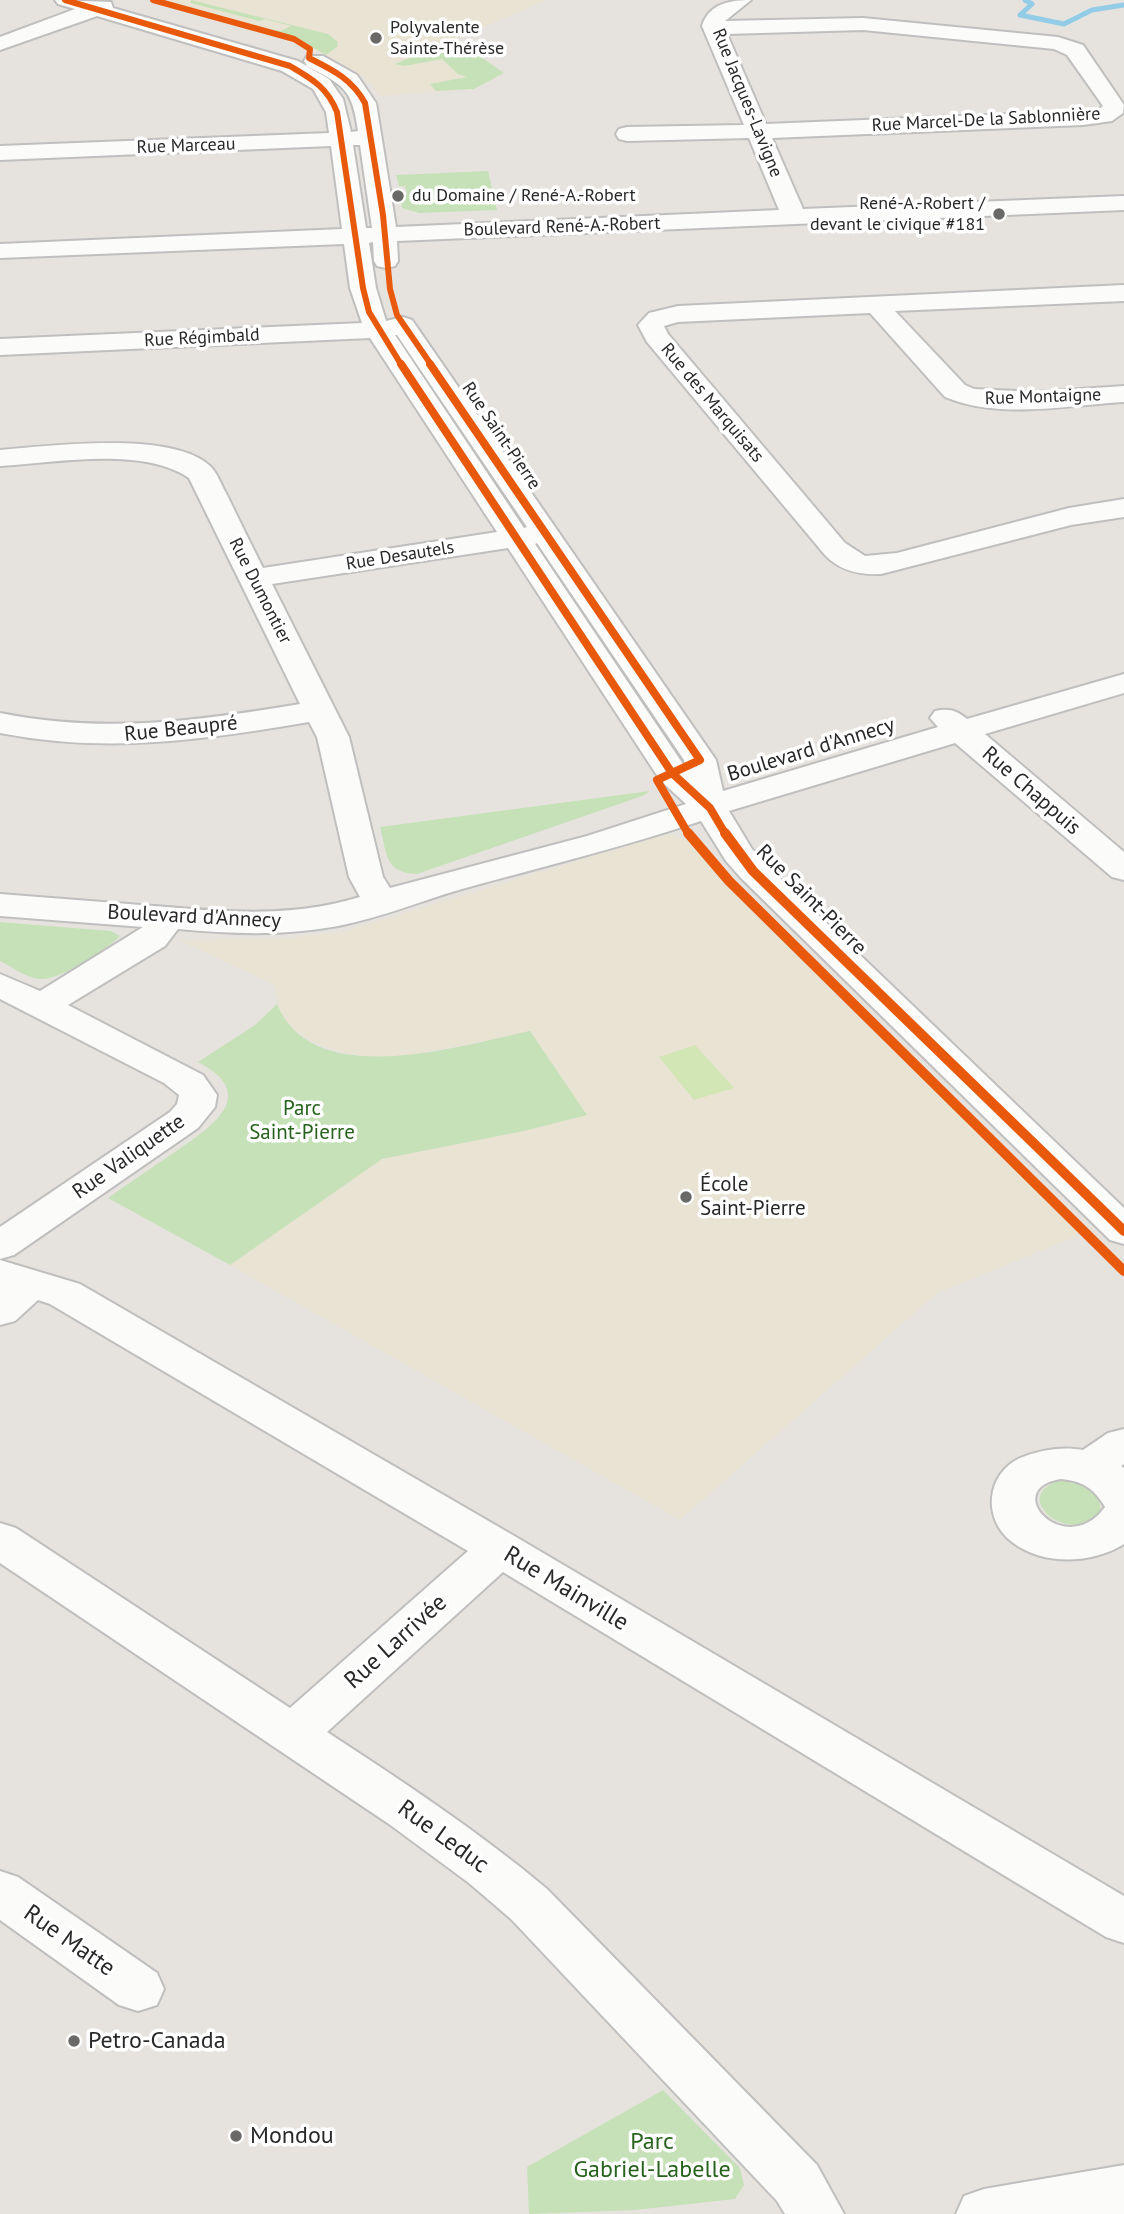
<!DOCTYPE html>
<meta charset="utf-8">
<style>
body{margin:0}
canvas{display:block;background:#e6e3de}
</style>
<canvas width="1124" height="2214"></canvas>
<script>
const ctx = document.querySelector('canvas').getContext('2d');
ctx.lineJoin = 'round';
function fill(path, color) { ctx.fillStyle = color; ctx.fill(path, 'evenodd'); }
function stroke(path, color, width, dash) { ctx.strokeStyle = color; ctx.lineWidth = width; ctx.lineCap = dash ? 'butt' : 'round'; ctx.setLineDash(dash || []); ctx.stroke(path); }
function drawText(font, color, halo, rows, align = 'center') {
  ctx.font = font + ' "PT Sans",sans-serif'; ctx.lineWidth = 7; ctx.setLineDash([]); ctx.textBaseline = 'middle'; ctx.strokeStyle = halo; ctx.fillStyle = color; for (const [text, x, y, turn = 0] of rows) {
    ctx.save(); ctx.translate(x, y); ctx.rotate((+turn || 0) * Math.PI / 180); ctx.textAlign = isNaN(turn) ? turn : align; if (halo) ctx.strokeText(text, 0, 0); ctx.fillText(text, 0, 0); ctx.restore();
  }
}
fill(new Path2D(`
 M 158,0 L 547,0 L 456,39 L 504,73 L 474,89 L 381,96 L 363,76 L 299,40 Z
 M 673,835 L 691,842 L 731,888 L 1082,1234 L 937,1293 L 680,1520 L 230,1265 L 382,1159 L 524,1131 L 586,1115 L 530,1032 L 400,1057 L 369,1057 L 340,1052 L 313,1042 L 290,1026 L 282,1017 L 273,984 L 179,940 L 288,938 L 345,931 L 657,837 Z`), '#e9e3d3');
fill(new Path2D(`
 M 191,0 L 328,34 L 338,42 L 337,47 L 326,55 L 292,36 L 256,27 L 281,31 L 291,26 L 265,19 L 259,21 L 191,3 Z
 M 455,39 L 504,73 L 474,89 L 436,91 L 430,84 L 467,77 L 458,74 L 442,59 L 404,66 L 395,64 Z
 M 488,171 L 497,210 L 419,213 L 402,208 L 400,195 L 407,194 L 405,186 L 399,186 L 396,175 Z
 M 408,341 L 526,517 L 514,519 L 395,343 Z
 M 650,791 L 645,795 L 417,874 C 384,873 387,853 380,827 Z
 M 0,922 L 111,931 L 120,936 C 106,950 59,981 40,979 C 26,978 12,967 0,961 Z
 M 277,1004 C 313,1093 462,1045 530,1031 L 587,1115 L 524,1131 L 382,1159 L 230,1265 L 108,1198 C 129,1183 151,1168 172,1154 C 208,1129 263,1096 198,1062 L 255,1025 Z
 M 1061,1480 C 1109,1481 1116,1531 1067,1524 C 1058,1522 1049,1518 1044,1510 C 1032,1495 1047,1484 1061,1480 Z
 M 663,2090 L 740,2168 L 744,2185 L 735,2199 L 635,2210 L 529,2214 L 527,2167 Z`), '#c6e1b8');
fill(new Path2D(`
 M 695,1045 L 734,1088 L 694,1100 L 659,1057 Z`), '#d1e5b5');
stroke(new Path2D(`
 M 1025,0 L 1032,4 L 1020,15 L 1064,24 L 1092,10 L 1124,5`), '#93cce7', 5);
const minor = new Path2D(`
 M 55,0 L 111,2 L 113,8 L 298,61 L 329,79 L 343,99 L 351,132 L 358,131 C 352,88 344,86 307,66 L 304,61 L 307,56 L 323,56 L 357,75 L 376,103 L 396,227 L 779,210 L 749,138 L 627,141 L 619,139 L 616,134 L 619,129 L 627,127 L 744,125 L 702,26 C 709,3 731,0 751,0 L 725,21 L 863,18 L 1058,37 L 1083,45 L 1124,105 L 1123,113 L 1112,121 L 1083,125 L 772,138 L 803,209 L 1124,196 L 1124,210 L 397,241 L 398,261 L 395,266 L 386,268 L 377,266 L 374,261 L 373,242 L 369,243 L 376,288 L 386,321 L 403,317 L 412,320 L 716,760 L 723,791 L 938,727 L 930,718 L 935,711 C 949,708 956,710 967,719 L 1124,674 L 1124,693 L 985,734 L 1124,852 L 1124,880 L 1112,877 L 955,743 L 729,811 L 752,849 L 765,864 L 1124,1208 L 1124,1244 L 1110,1240 L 741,878 L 726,861 L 701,821 C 628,845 555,864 480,884 C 432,896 386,917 338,926 C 284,936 232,934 178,929 L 165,946 L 68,1005 L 203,1075 L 217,1095 L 215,1107 L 198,1128 L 14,1255 L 0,1259 L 0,1227 L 170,1112 L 177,1104 L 179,1095 L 164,1083 L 0,999 L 0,974 L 40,991 L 143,927 L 0,916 L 0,894 C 51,898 103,902 154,906 C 224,912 292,918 360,897 L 349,877 L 317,737 L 309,722 C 203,740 107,754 0,733 L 0,713 C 104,734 197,721 300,704 L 189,478 C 142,446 55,463 0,466 L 0,450 C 50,446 174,430 211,467 C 218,474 222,487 227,495 C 239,520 251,544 263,568 L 497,532 L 370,338 L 0,355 L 0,339 L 362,323 L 350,288 L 344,244 L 0,258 L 0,244 L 342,229 L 331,146 L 0,160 L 0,146 L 329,133 L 326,112 L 313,89 L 282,71 L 97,16 L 0,50 L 0,37 L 75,9 L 58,4 ZM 863,30 L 1054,49 L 1067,55 L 1103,106 L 1098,110 L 1083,111 L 766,124 L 727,34 ZM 353,145 L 360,145 L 372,228 L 366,228 ZM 395,335 L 397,335 L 527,527 L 524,528 ZM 537,543 L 684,760 L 685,767 L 535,544 ZM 508,548 L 660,780 L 686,804 L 587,836 L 390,888 L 383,877 L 349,737 L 272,584 Z
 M 1124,285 L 1124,301 L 895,311 L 965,385 L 974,389 L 1036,392 L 1124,386 L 1124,402 C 1067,405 1000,420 945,397 L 870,313 L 678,322 L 664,326 L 668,334 L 845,543 L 865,556 L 897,553 L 1069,508 L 1124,499 L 1124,517 L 1071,525 L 881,574 C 859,575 840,571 825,555 L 647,342 L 638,325 L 649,313 L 678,306 Z
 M 0,1260 L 80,1284 L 516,1537 L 1124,1896 L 1124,1943 L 1106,1937 L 503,1572 L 327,1732 C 402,1781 478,1831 547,1889 L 817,2165 L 844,2214 L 785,2214 L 777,2201 L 511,1919 L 469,1883 L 389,1824 L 0,1563 L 0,1523 L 16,1528 L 290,1708 L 468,1551 L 50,1304 L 38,1300 L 15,1321 L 0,1325 Z
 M 1124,1429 L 1124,1464 L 1121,1466 L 1124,1468 L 1124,1544 C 1092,1564 1043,1566 1012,1542 C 982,1519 986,1474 1020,1458 C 1040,1450 1062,1446 1083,1450 L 1108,1433 ZM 1061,1479 C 1082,1481 1094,1488 1105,1507 C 1066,1561 998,1489 1061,1479 Z
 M 0,1871 L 18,1877 L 157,1973 L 164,1989 L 157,2005 L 138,2011 L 119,2005 L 0,1920 Z
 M 1124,2165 L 1124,2214 L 956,2214 L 964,2196 L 984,2189 Z`);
stroke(minor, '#c0bfbf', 4);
fill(minor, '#fbfbfa');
stroke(new Path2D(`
 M 65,0 L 290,66 C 312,79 327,87 337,112 L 363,288 L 369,312 L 402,366
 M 153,0 L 294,39 L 310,49 L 309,58 C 333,70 352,79 365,103 L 383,215 L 390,289 L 397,315 L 432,366`), '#e8590c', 6);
stroke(new Path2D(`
 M 401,364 L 672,773 L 710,808 L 726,835
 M 430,364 L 700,760 L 657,780 L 689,835`), '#e8590c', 8);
stroke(new Path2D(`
 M 688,833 L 729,881 L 1124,1271
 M 725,833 L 753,871 L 1124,1231`), '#e8590c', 10);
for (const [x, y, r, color] of [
 [376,38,7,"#6a6968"],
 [398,196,7,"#6a6968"],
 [999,214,7,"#6a6968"],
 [686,1197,7,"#6a6968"],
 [74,2041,7,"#6a6968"],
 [236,2136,7,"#6a6968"]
]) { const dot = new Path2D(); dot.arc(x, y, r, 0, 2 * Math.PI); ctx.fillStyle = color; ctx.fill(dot); stroke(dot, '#fff', 2.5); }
drawText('18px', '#282828', '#fff', [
 ["Polyvalente",390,28],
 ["Sainte-Thérèse",390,49],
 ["du Domaine / René-A.-Robert",412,196],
 ["René-A.-Robert /",985,204,"right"],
 ["devant le civique #181",985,225,"right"]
], 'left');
drawText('18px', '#282828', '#fff', [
 ["Rue Jacques-Lavigne",747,103,68],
 ["Rue Marcel-De la Sablonnière",986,120,-3],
 ["Rue Marceau",186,146,-2],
 ["Boulevard René-A.-Robert",562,227,-2],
 ["Rue Régimbald",202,338,-3],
 ["Rue Montaigne",1043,397,-2],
 ["Rue des Marquisats",712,403,50],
 ["Rue Saint-Pierre",501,436,56],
 ["Rue Desautels",400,556,-9],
 ["Rue Dumontier",260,591,63]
]);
drawText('21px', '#282828', '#fff', [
 ["Rue Beaupré",181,729,-6],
 ["Boulevard d'Annecy",811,750,-17],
 ["Rue Chappuis",1031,791,41],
 ["Rue Saint-Pierre",811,900,45],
 ["Boulevard d'Annecy",194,917,3],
 ["Rue Valiquette",129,1157,-35]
]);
drawText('21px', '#26621b', '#fff', [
 ["Parc",302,1109],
 ["Saint-Pierre",302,1133]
]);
drawText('21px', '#282828', '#fff', [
 ["École",700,1185],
 ["Saint-Pierre",700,1209]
], 'left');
drawText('24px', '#282828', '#fff', [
 ["Rue Mainville",566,1589,31],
 ["Rue Larrivée",396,1642,-42],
 ["Rue Leduc",443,1837,36],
 ["Rue Matte",69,1941,35]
]);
drawText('24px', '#282828', '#fff', [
 ["Petro-Canada",88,2041],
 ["Mondou",250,2136]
], 'left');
drawText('24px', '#26621b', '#fff', [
 ["Parc",652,2142],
 ["Gabriel-Labelle",652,2170]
]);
</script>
